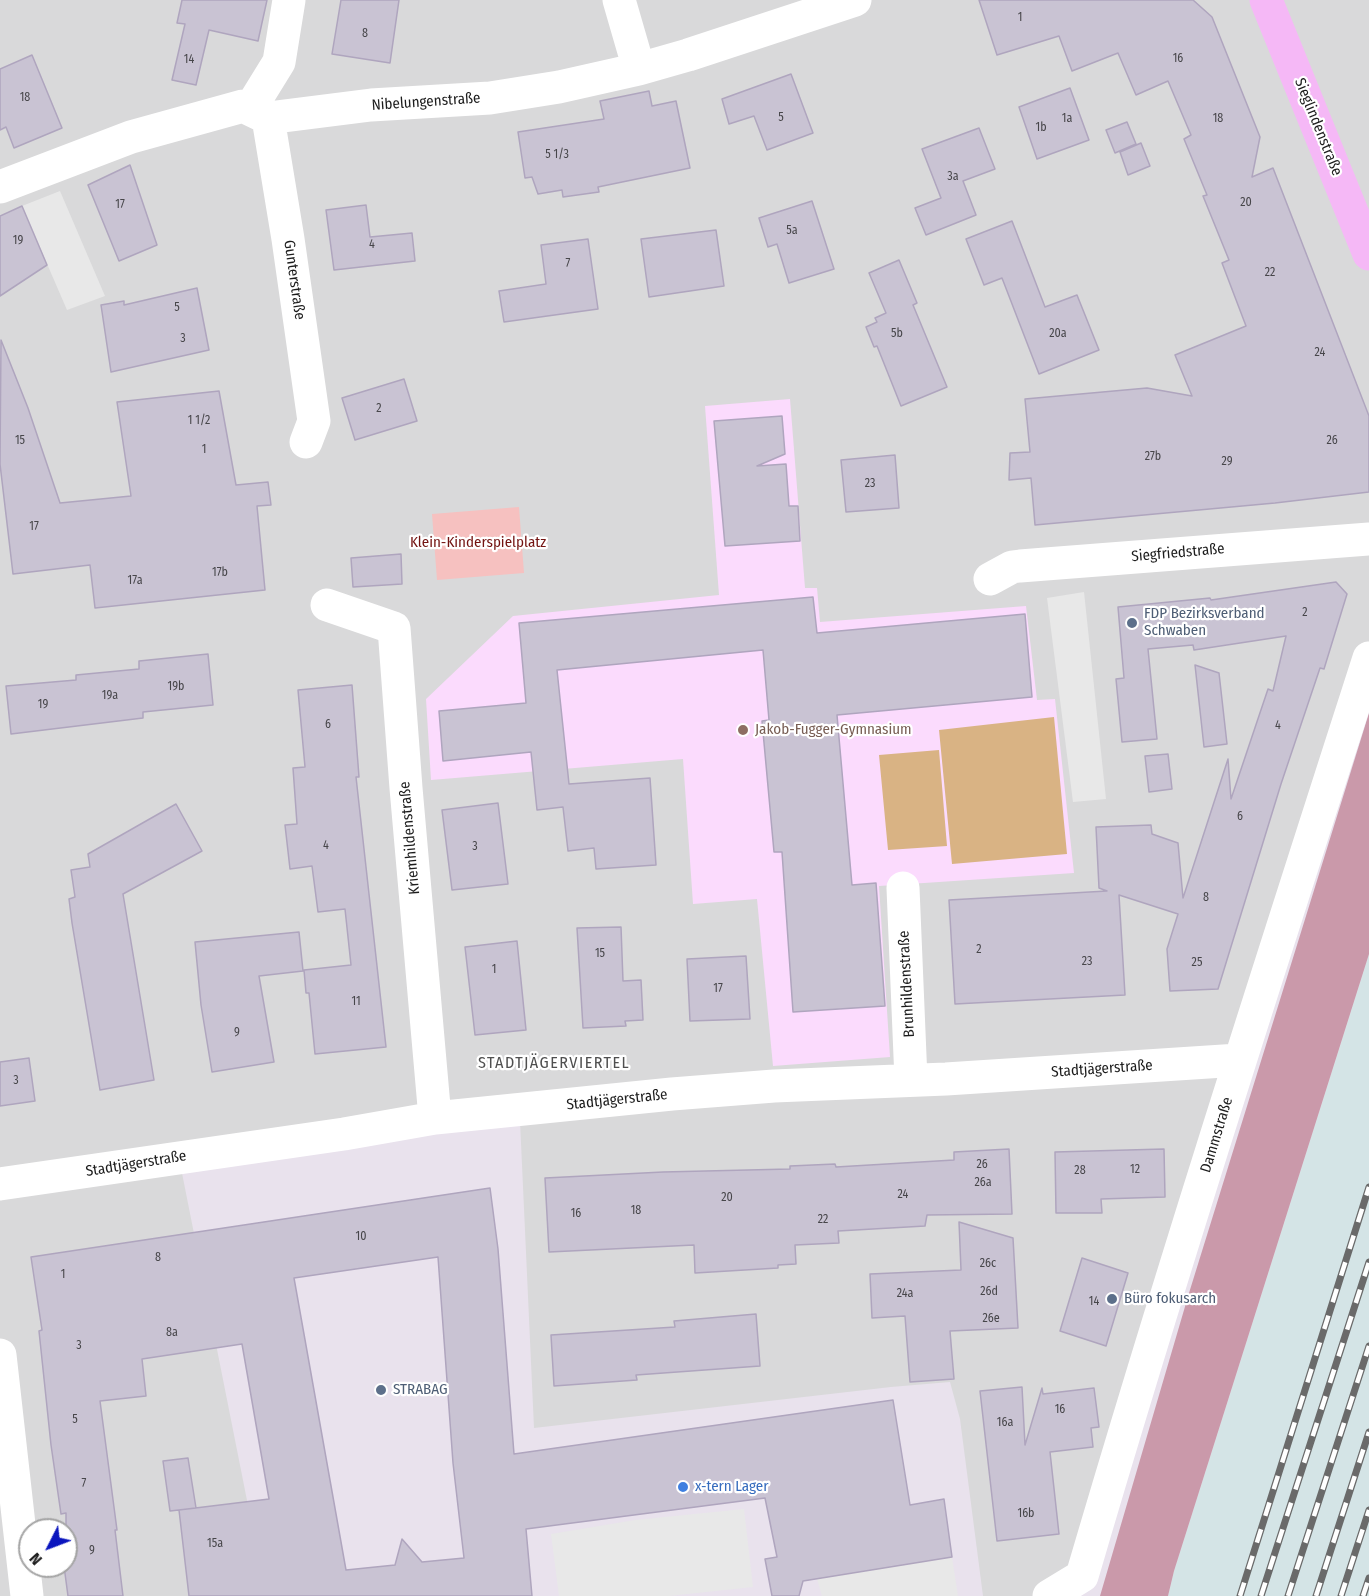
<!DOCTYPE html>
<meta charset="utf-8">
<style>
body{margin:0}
#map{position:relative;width:1369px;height:1596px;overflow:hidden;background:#e9e2ed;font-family:"Fira Sans Condensed",sans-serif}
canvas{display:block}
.north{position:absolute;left:18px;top:1518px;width:60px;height:60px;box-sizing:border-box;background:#fff;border:2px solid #a4a4a4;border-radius:50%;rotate:228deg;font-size:16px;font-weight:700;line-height:24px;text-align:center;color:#1c1c1c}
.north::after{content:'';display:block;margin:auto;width:21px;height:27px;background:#0a15be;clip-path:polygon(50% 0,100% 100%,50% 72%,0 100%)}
</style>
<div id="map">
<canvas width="1369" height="1596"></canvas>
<div class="north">N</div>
</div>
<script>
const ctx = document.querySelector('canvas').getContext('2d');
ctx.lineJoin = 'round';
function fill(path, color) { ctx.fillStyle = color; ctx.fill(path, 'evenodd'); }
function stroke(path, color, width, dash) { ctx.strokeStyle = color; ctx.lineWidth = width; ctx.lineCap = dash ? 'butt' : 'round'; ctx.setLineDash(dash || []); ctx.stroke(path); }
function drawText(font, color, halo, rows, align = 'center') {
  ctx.font = font + ' "Fira Sans Condensed",sans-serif'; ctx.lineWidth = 4.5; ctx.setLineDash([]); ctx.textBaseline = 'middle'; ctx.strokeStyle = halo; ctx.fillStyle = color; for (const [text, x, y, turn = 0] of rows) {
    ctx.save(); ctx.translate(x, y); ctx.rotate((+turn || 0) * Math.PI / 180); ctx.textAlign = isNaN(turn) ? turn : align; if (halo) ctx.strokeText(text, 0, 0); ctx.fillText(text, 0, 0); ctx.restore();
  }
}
fill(new Path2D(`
 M 0,0 L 1369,0 L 1369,667 L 1068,1596 L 983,1596 L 960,1419 L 950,1382 L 891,1387 L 534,1428 L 520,1121 L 179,1158 L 266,1596 L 0,1596 ZM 30,1530 L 66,1530 L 66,1566 L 30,1566 Z`), '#d9d9da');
fill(new Path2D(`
 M 1369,954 L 1369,1596 L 1168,1596 L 1174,1571 Z`), '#d4e4e6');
fill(new Path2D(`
 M 790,399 L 805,588 L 817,588 L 820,622 L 1026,606 L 1037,700 L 1055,699 L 1074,873 L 879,886 L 890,1057 L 773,1066 L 757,899 L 693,904 L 683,759 L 431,780 L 426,699 L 513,616 L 719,595 L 705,406 Z`), '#fbdbfd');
fill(new Path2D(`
 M 1369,713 L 1369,954 L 1174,1571 L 1168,1596 L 1100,1596 L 1189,1293 Z`), '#ca99aa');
fill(new Path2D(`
 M 519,507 L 524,573 L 437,580 L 432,514 Z`), '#f6c1c0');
fill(new Path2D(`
 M 1054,717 L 1067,854 L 952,864 L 939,730 Z
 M 939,750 L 947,846 L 888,850 L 879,755 Z`), '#d9b384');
fill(new Path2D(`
 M 60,191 L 105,296 L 67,310 L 22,206 Z
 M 1084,592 L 1106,799 L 1073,802 L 1047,598 Z
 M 744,1509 L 753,1587 L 669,1596 L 559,1596 L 551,1534 L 635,1520 Z
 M 952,1557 L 958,1596 L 822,1596 L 817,1579 Z`), '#e8e8e8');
const building = new Path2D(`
 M 182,0 L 267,0 L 258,41 L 209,30 L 196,85 L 172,80 L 185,24 L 177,23 Z
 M 341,0 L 399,0 L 390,63 L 332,54 Z
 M 979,0 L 1193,0 L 1212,17 L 1260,137 L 1252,177 L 1273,168 L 1369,416 L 1369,492 L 1275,503 L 1035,525 L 1031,478 L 1009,480 L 1010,453 L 1030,452 L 1025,399 L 1147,388 L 1192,396 L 1175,355 L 1246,326 L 1222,263 L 1229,260 L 1203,196 L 1207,195 L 1184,139 L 1191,135 L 1168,81 L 1136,95 L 1118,53 L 1072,71 L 1059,36 L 997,55 Z
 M 32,55 L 62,128 L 14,148 L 6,127 L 0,130 L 0,69 Z
 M 791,74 L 813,133 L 767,150 L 754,116 L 729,124 L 722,99 Z
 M 1070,88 L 1089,140 L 1037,159 L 1019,107 Z
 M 649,91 L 652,106 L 676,101 L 690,168 L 598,187 L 599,192 L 563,197 L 562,190 L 538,194 L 532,177 L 525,178 L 518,132 L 604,119 L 600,101 Z
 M 1127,122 L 1136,144 L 1115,153 L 1106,130 Z
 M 979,128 L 995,169 L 963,181 L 976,215 L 926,235 L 915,208 L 941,198 L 922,149 Z
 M 1141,143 L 1150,166 L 1128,175 L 1120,152 Z
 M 130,165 L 157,245 L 119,261 L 88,185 Z
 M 812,201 L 834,269 L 789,283 L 777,244 L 768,247 L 759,218 Z
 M 366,205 L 370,237 L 412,233 L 415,261 L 334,270 L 326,210 Z
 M 22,206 L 47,265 L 0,296 L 0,216 Z
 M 1012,221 L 1045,307 L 1077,295 L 1099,350 L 1039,374 L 1002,278 L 984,285 L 966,239 Z
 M 716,230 L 724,286 L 649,297 L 641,239 Z
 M 588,239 L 598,309 L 504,322 L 499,291 L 546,284 L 541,245 Z
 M 899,260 L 917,303 L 913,305 L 947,387 L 901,406 L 877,346 L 874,347 L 866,327 L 877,322 L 875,318 L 886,313 L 869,273 Z
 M 197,288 L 209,350 L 111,372 L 101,305 L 124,301 L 124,305 Z
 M 1,340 L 28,408 L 60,503 L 131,496 L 117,402 L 219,391 L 236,485 L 268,482 L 271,505 L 257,506 L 265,590 L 95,608 L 90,565 L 13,574 L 0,464 Z
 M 404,379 L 417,421 L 355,440 L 342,398 Z
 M 782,416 L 785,454 L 757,466 L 786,464 L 789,506 L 798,506 L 800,541 L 725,546 L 714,421 Z
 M 895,455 L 899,508 L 846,512 L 841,460 Z
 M 401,554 L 402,584 L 353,587 L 351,558 Z
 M 1336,582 L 1347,594 L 1324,669 L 1320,668 L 1281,784 L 1218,989 L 1170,991 L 1167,949 L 1178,914 L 1119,895 L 1125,995 L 955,1004 L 949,900 L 1107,891 L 1099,888 L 1096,827 L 1151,825 L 1152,834 L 1178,843 L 1183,898 L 1228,759 L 1231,799 L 1268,689 L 1273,691 L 1286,636 L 1194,650 L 1193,645 L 1148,649 L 1157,739 L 1122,742 L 1116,679 L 1124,678 L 1118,607 L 1210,598 L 1211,600 Z
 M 813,597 L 817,633 L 1025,614 L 1032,697 L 837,715 L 852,885 L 876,883 L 885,1006 L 793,1012 L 782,852 L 774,852 L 762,721 L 769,720 L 763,650 L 557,670 L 569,784 L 650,778 L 656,865 L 596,869 L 594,848 L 568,851 L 563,807 L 537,810 L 531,752 L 443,761 L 439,711 L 526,703 L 519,623 Z
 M 208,654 L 213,705 L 143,712 L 143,718 L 11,734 L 6,686 L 76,680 L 76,675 L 139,669 L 139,661 Z
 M 1195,665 L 1219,673 L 1227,744 L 1204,747 Z
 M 352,685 L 359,777 L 356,777 L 386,1047 L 315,1054 L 309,993 L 306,993 L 304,970 L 351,965 L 345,909 L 318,912 L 312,866 L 290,869 L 285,825 L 297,824 L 293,768 L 305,767 L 298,690 Z
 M 1168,754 L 1172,789 L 1149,792 L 1145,756 Z
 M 498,803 L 508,884 L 452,890 L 442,810 Z
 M 176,804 L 202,851 L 123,894 L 154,1080 L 100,1090 L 72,923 L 69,899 L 75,897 L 71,870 L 90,867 L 88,854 Z
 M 621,927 L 623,981 L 641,980 L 643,1020 L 625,1021 L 626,1026 L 583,1028 L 577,928 Z
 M 299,932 L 303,971 L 259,976 L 274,1062 L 212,1072 L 201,1005 L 195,942 Z
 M 517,941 L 526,1030 L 475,1035 L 465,947 Z
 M 746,956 L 750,1019 L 690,1021 L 687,959 Z
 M 29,1058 L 35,1101 L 0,1106 L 0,1062 Z
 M 1009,1149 L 1012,1214 L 927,1215 L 925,1226 L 838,1231 L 839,1243 L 795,1245 L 796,1264 L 778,1265 L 778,1268 L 695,1273 L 694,1245 L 549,1252 L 545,1178 L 663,1172 L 790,1169 L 790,1166 L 835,1164 L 836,1167 L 954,1160 L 954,1152 Z
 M 1164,1149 L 1165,1197 L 1101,1199 L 1102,1213 L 1056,1213 L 1055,1152 Z
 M 490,1188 L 498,1249 L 514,1454 L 893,1400 L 910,1505 L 944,1499 L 952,1557 L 803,1581 L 799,1596 L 772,1596 L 765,1559 L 777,1557 L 765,1498 L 526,1529 L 532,1596 L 189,1596 L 179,1510 L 269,1499 L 242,1344 L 142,1359 L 146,1396 L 100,1401 L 117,1530 L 115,1530 L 123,1596 L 68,1596 L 64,1566 L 66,1566 L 66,1513 L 61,1514 L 51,1445 L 39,1331 L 42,1330 L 31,1257 ZM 438,1257 L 453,1463 L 464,1558 L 422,1562 L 402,1539 L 395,1565 L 346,1570 L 294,1278 Z
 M 959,1222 L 1013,1238 L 1018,1328 L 950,1331 L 954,1379 L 910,1382 L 905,1316 L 872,1318 L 870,1274 L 961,1270 Z
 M 1082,1258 L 1128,1273 L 1106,1346 L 1060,1331 Z
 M 756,1314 L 760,1366 L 636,1375 L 637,1380 L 554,1386 L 551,1335 L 675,1327 L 674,1321 Z
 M 1022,1387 L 1025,1445 L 1042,1388 L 1043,1394 L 1094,1388 L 1099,1427 L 1091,1428 L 1093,1447 L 1050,1452 L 1059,1534 L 997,1541 L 980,1391 Z
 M 188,1458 L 196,1508 L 170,1511 L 163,1461 Z`);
fill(building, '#c9c3d3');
stroke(building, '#afa5be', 1.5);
stroke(new Path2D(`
 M 619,0 L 639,69
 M 250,109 L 279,62 L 289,0
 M 268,118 L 288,239 L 314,421 L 306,442
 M 0,187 L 131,137 L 243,106 L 268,118 L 371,105 L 490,98 L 559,87 L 639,69 L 688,55 L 855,0
 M 990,579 L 1012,567 L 1020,566 L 1369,539
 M 327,605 L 394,628 L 406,788 L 435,1118
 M 903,888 L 911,1080
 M 0,1184 L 344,1134 L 435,1118 L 672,1094 L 774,1086 L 946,1079 L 1239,1060
 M 0,1355 L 27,1596
 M 1049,1596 L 1082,1576 C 1172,1269 1271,963 1369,658`), '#fff', 33);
stroke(new Path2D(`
 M 1266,0 L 1369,254`), '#f5b8f6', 33);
const rail = new Path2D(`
 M 1240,1596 L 1369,1187
 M 1261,1596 L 1369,1262
 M 1288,1596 L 1369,1346
 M 1316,1596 L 1369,1432
 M 1341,1596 L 1369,1510
 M 1363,1596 L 1369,1578`);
stroke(rail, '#6a6a6a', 7);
stroke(rail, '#fff', 4.5, [14]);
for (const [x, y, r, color] of [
 [1132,623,6,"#5c6f8a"],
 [743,730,6,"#8d6e63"],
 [1112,1299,6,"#5c6f8a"],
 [381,1390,6,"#5c6f8a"],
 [683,1487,6,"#3f7fe0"]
]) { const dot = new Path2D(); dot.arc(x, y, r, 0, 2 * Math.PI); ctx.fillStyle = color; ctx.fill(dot); stroke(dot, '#fff', 2); }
drawText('12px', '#47464a', null, [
 ["1",1020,18],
 ["8",365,34],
 ["16",1178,59],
 ["14",189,60],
 ["18",25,98],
 ["5",781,118],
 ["1a",1067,119],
 ["18",1218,119],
 ["1b",1041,128],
 ["5 1/3",557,155],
 ["3a",953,177],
 ["20",1246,203],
 ["17",120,205],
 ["5a",792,231],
 ["19",18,241],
 ["4",372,245],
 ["7",568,264],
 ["22",1270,273],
 ["5",177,308],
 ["5b",897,334],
 ["20a",1058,334],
 ["3",183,339],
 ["24",1320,353],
 ["2",379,409],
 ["1 1/2",199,421],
 ["15",20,441],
 ["26",1332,441],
 ["1",204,450],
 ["27b",1153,457],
 ["29",1227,462],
 ["23",870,484],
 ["17",34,527],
 ["17b",220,573],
 ["17a",135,581],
 ["2",1305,613],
 ["19b",176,687],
 ["19a",110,696],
 ["19",43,705],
 ["6",328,725],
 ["4",1278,726],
 ["6",1240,817],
 ["4",326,846],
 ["3",475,847],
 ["8",1206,898],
 ["2",979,950],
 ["15",600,954],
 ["23",1087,962],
 ["25",1197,963],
 ["1",494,970],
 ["17",718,989],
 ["11",356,1002],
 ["9",237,1033],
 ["3",16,1081],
 ["26",982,1165],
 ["12",1135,1170],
 ["28",1080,1171],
 ["26a",983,1183],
 ["24",903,1195],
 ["20",727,1198],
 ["18",636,1211],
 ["16",576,1214],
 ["22",823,1220],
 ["10",361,1237],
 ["8",158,1258],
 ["26c",988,1264],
 ["1",63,1275],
 ["26d",989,1292],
 ["24a",905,1294],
 ["14",1094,1302],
 ["26e",991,1319],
 ["8a",172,1333],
 ["3",79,1346],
 ["16",1060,1410],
 ["5",75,1420],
 ["16a",1005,1423],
 ["7",84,1484],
 ["16b",1026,1514],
 ["15a",215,1544],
 ["9",92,1551]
]);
drawText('15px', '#1c1c1c', '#fff', [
 ["Nibelungenstraße",426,102,-4],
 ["Sieglindenstraße",1318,127,68],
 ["Gunterstraße",294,280,82],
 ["Siegfriedstraße",1178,553,-5],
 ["Kriemhildenstraße",410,838,-95],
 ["Brunhildenstraße",907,984,-93],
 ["Stadtjägerstraße",1102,1069,-4],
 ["Stadtjägerstraße",617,1100,-6],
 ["Dammstraße",1217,1135,-73],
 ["Stadtjägerstraße",136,1164,-9]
]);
drawText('15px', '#731311', '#fff', [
 ["Klein-Kinderspielplatz",478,543]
]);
drawText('15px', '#4e5e75', '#fff', [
 ["FDP Bezirksverband",1144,614],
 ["Schwaben",1144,631],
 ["Büro fokusarch",1124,1299],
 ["STRABAG",393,1390]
], 'left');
drawText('15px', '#785e54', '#fff', [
 ["Jakob-Fugger-Gymnasium",755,730]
], 'left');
drawText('15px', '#366cbe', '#fff', [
 ["x-tern Lager",695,1487]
], 'left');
ctx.letterSpacing = '1.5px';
drawText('16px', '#4f4f4f', '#fff', [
 ["STADTJÄGERVIERTEL",554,1064]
]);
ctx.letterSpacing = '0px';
</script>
